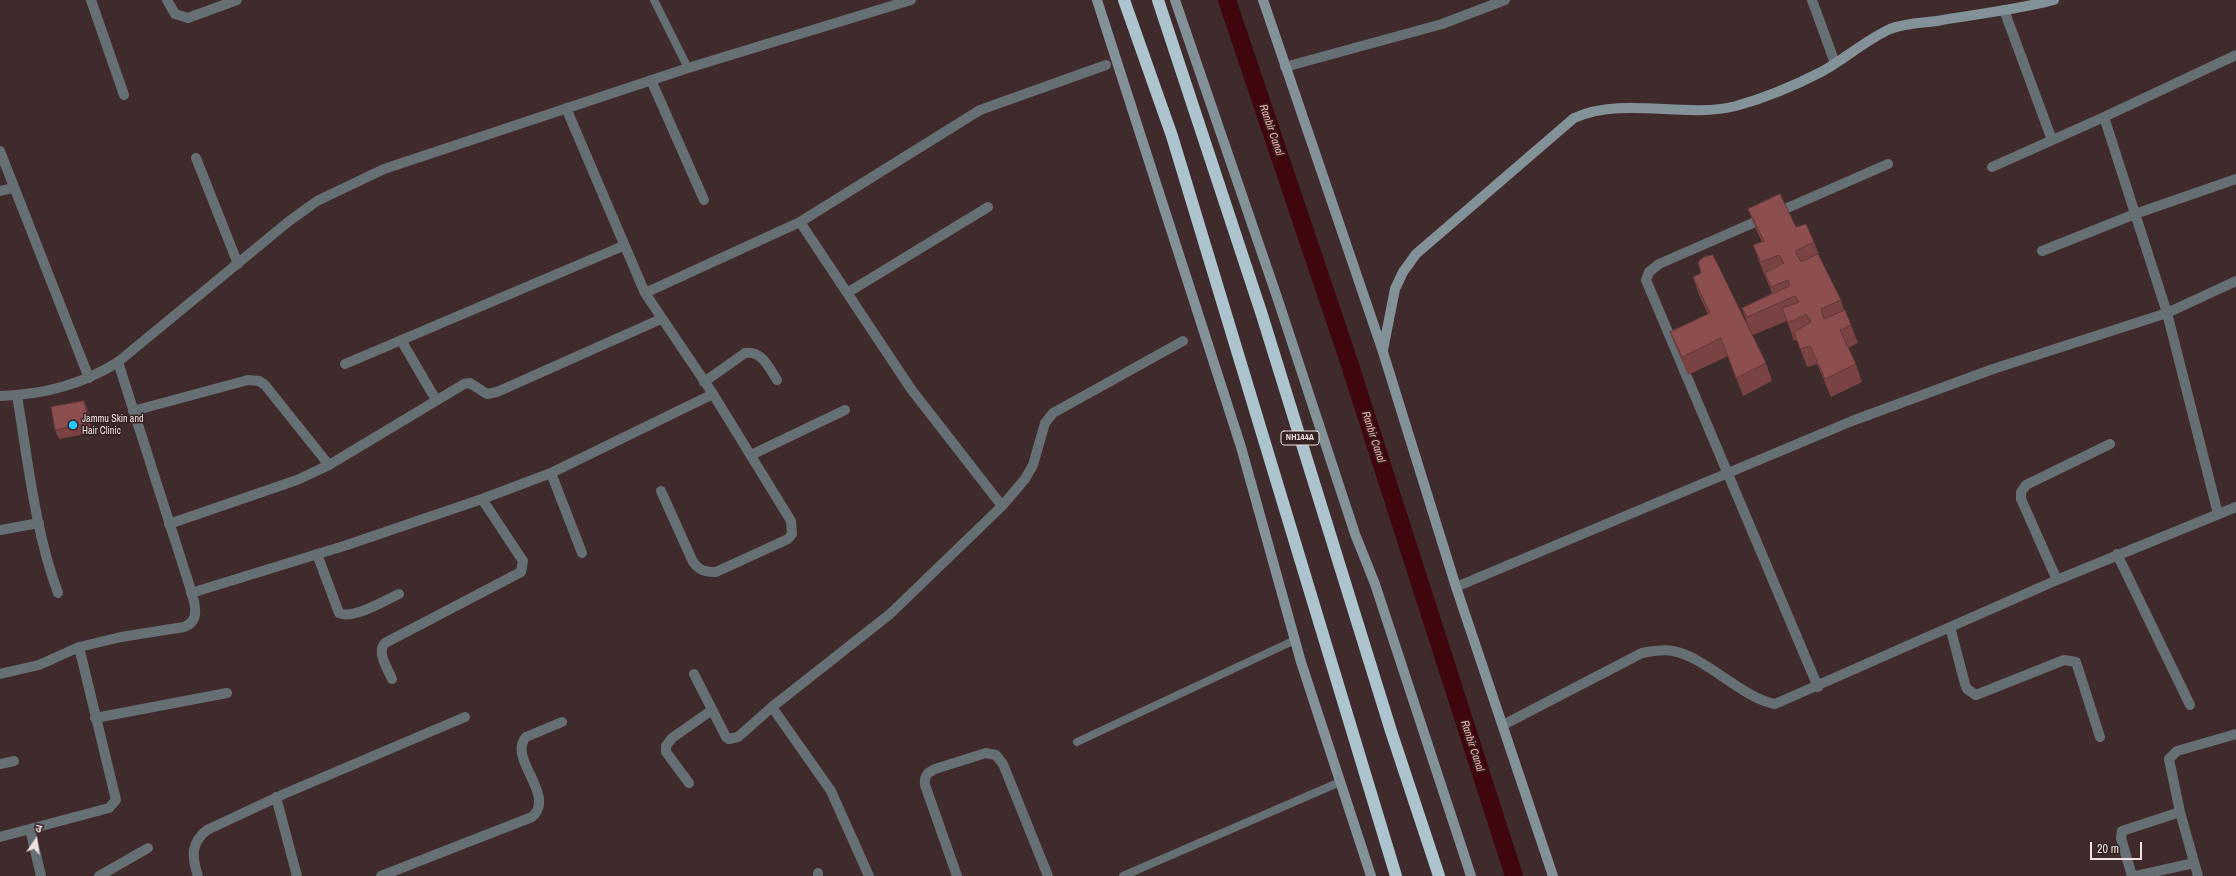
<!DOCTYPE html>
<meta charset="utf-8">
<style>
body{margin:0}
#map{position:relative;width:2236px;height:876px;overflow:hidden;background:#3f2b2b;font-family:"Archivo Narrow","Noto Sans Devanagari",sans-serif}
canvas{display:block}
.north{position:absolute;left:16px;top:820px;width:40px;height:40px;-webkit-text-stroke:3px #342222;paint-order:stroke;rotate:13deg;font-size:11px;font-weight:700;line-height:16px;text-align:center;color:#efe2e1}
.north::after{content:'';display:block;margin:auto;width:14px;height:18px;background:#efe2e1;clip-path:polygon(50% 0,100% 100%,50% 72%,0 100%)}
.scale{position:absolute;left:2090px;top:842px;width:52px;height:18px;box-sizing:border-box;border:2px solid #efe2e1;border-top:0;padding-left:5px;font-size:12px;line-height:14px;white-space:nowrap;color:#efe2e1;-webkit-text-stroke:3px #342222;paint-order:stroke}
</style>
<div id="map">
<canvas width="2236" height="876"></canvas>
<div class="north">उ</div>
<div class="scale">20 m</div>
</div>
<script>
const ctx = document.querySelector('canvas').getContext('2d');
ctx.lineJoin = 'round';
function stroke(path, color, width, dash) { ctx.strokeStyle = color; ctx.lineWidth = width; ctx.lineCap = dash ? 'butt' : 'round'; ctx.setLineDash(dash || []); ctx.stroke(path); }
function fill(path, color) { ctx.fillStyle = color; ctx.fill(path, 'evenodd'); }
function drawText(font, color, halo, rows, align = 'center') {
  ctx.font = font + ' "Archivo Narrow",sans-serif'; ctx.lineWidth = 3; ctx.setLineDash([]); ctx.textBaseline = 'middle'; ctx.strokeStyle = halo; ctx.fillStyle = color; for (const [text, x, y, turn = 0] of rows) {
    ctx.save(); ctx.translate(x, y); ctx.rotate((+turn || 0) * Math.PI / 180); ctx.textAlign = isNaN(turn) ? turn : align; if (halo) ctx.strokeText(text, 0, 0); ctx.fillText(text, 0, 0); ctx.restore();
  }
}
stroke(new Path2D(`
 M 1227,0 L 1347,356 L 1514,876`), '#3f060e', 18);
stroke(new Path2D(`
 M 654,0 L 688,68
 M 1077,742 L 1295,640
 M 1123,876 L 1340,782`), '#666f73', 8);
stroke(new Path2D(`
 M 91,0 L 124,95
 M 167,0 L 175,14 L 188,18 L 237,0
 M 1812,0 L 1835,63
 M 2004,10 L 2052,140
 M 1285,67 L 1442,24 L 1505,0
 M 651,80 L 704,200
 M 566,108 L 645,293 L 713,394 L 791,521 L 792,534 L 788,539 L 716,572 C 705,572 700,571 693,562 L 661,491
 M 2104,117 L 2167,313 L 2218,514
 M 0,151 L 89,378
 M 196,158 L 238,264
 M 1992,167 L 2104,117 L 2236,55
 M 0,191 L 13,188
 M 800,222 L 911,389 L 1002,506
 M 2042,251 L 2135,214 L 2236,179
 M 645,293 L 800,222 L 980,110 L 1106,65
 M 847,293 L 988,207
 M 401,340 L 436,400
 M 345,364 L 623,246
 M 704,382 L 745,353 C 762,350 769,368 777,380
 M 0,396 C 41,395 83,384 118,362 L 288,222 L 317,201 L 384,169 L 688,68 L 911,0
 M 17,396 C 28,460 35,532 58,593
 M 133,411 L 248,380 L 259,381 L 265,385 L 329,465
 M 751,455 L 845,410
 M 551,473 L 582,553
 M 169,524 L 297,480 L 329,465 L 464,384 L 470,383 L 487,394 L 497,392 L 661,319
 M 0,530 L 39,523
 M 317,554 L 339,613 C 353,620 385,600 399,594
 M 2117,554 L 2190,705
 M 2057,580 L 2021,499 L 2021,492 L 2026,485 L 2110,444
 M 1456,587 L 1852,421 L 1993,369 L 2167,313 L 2236,281
 M 191,593 L 347,545 L 482,499 L 551,473 L 713,394
 M 1950,627 L 1965,684 L 1967,689 L 1976,695 L 2064,660 L 2076,662 L 2100,737
 M 0,674 L 39,665 L 79,647 L 121,637 L 184,627 C 204,620 192,596 188,581 L 118,362
 M 694,674 L 726,737 L 729,739 L 738,737 L 772,707 L 890,614 L 1002,506 L 1025,479 L 1033,465 L 1045,423 L 1053,413 L 1183,341
 M 392,679 C 388,669 376,652 385,643 L 521,572 L 523,561 L 482,499
 M 1818,687 L 1646,280 L 1649,272 L 1659,264 L 1888,164
 M 772,707 L 831,791 L 869,876
 M 95,718 L 227,693
 M 1503,725 L 1642,653 C 1652,651 1663,649 1673,651 C 1706,657 1740,697 1775,704 L 2057,580 L 2236,507
 M 0,764 L 14,761
 M 689,783 L 666,752 L 666,746 L 672,738 L 712,710
 M 276,797 L 297,876
 M 30,829 L 41,876
 M 0,837 L 109,808 L 116,800 L 79,647
 M 99,876 L 148,848
 M 198,876 C 192,858 190,843 207,830 L 284,794 L 465,717
 M 381,876 L 532,817 C 557,796 507,758 526,737 L 562,722
 M 818,876 L 818,873
 M 957,876 L 925,785 C 924,776 927,773 935,769 L 986,753 L 996,755 L 1003,764 L 1048,876
 M 2132,876 L 2121,838 L 2122,831 L 2180,812
 M 2136,876 L 2194,863
 M 2198,876 L 2180,812 L 2169,759 L 2177,751 L 2236,734`), '#666f73', 10);
stroke(new Path2D(`
 M 1097,0 L 1241,447 L 1301,662 L 1371,876
 M 1175,0 L 1277,297 L 1355,534 L 1375,584 L 1471,876
 M 1263,0 L 1383,352 L 1456,587 L 1553,876
 M 1383,350 L 1395,289 L 1403,272 L 1416,254 L 1574,118 C 1625,96 1683,119 1736,106 C 1765,98 1796,85 1823,71 C 1846,58 1866,40 1890,29 C 1905,23 1921,23 1937,21 C 1976,14 2016,10 2054,0`), '#839298', 10);
stroke(new Path2D(`
 M 1124,0 L 1172,136 L 1396,876
 M 1158,0 L 1262,315 L 1391,731 L 1439,876`), '#adc4cf', 12);
fill(new Path2D(`
 M 1748,209 L 1796,227 L 1814,242 L 1820,258 L 1841,300 L 1844,310 L 1851,325 L 1858,343 L 1848,348 L 1856,364 L 1862,382 L 1831,397 L 1817,364 L 1807,367 L 1797,340 L 1794,341 L 1787,321 L 1753,335 L 1748,326 L 1742,308 L 1772,293 L 1760,264 L 1753,245 L 1762,242 L 1755,227 Z
 M 1693,277 L 1766,363 L 1772,381 L 1743,396 L 1728,356 L 1688,375 L 1677,350 L 1670,332 L 1708,314 L 1699,295 Z
 M 84,401 L 88,410 L 92,433 L 59,439 L 55,430 Z`), '#794344');
fill(new Path2D(`
 M 84,401 L 88,410 L 92,433 L 89,423 Z`), '#633737');
const building = new Path2D(`
 M 1780,194 L 1796,227 L 1806,224 L 1814,242 L 1795,251 L 1801,262 L 1818,254 L 1841,300 L 1821,309 L 1824,319 L 1845,310 L 1851,325 L 1840,330 L 1856,364 L 1825,379 L 1810,346 L 1800,349 L 1794,332 L 1811,322 L 1806,314 L 1788,323 L 1782,308 L 1799,302 L 1795,296 L 1747,317 L 1742,308 L 1789,286 L 1788,280 L 1771,287 L 1765,273 L 1784,263 L 1779,255 L 1761,262 L 1753,245 L 1764,241 L 1748,209 Z
 M 1713,255 L 1766,363 L 1736,378 L 1721,338 L 1682,357 L 1670,332 L 1710,313 L 1693,277 L 1701,273 L 1698,262 L 1704,257 Z
 M 84,401 L 89,423 L 55,430 L 51,407 Z`);
fill(building, '#8d4e4f');
stroke(building, '#633737', 1);
for (const [x, y, r, color] of [
 [73,425,5,"#25c9fe"]
]) { const dot = new Path2D(); dot.arc(x, y, r, 0, 2 * Math.PI); ctx.fillStyle = color; ctx.fill(dot); stroke(dot, '#342222', 1.5); }
for (const [x, y, w] of [
 [1300,438,38]
]) { const box = new Path2D(); box.roundRect(x - w / 2, y - 7, w, 14, 3); ctx.fillStyle = '#342222'; ctx.fill(box); stroke(box, '#efe2e1', 1); }
drawText('bold 9px', '#efe2e1', null, [
 ["NH144A",1300,438]
]);
drawText('10px', '#efe2e1', '#342222', [
 ["Jammu Skin and",82,419],
 ["Hair Clinic",82,431]
], 'left');
drawText('italic 11px', '#fcaead', '#342222', [
 ["Ranbir Canal",1271,130,71],
 ["Ranbir Canal",1373,437,72],
 ["Ranbir Canal",1472,746,72]
]);
</script>
